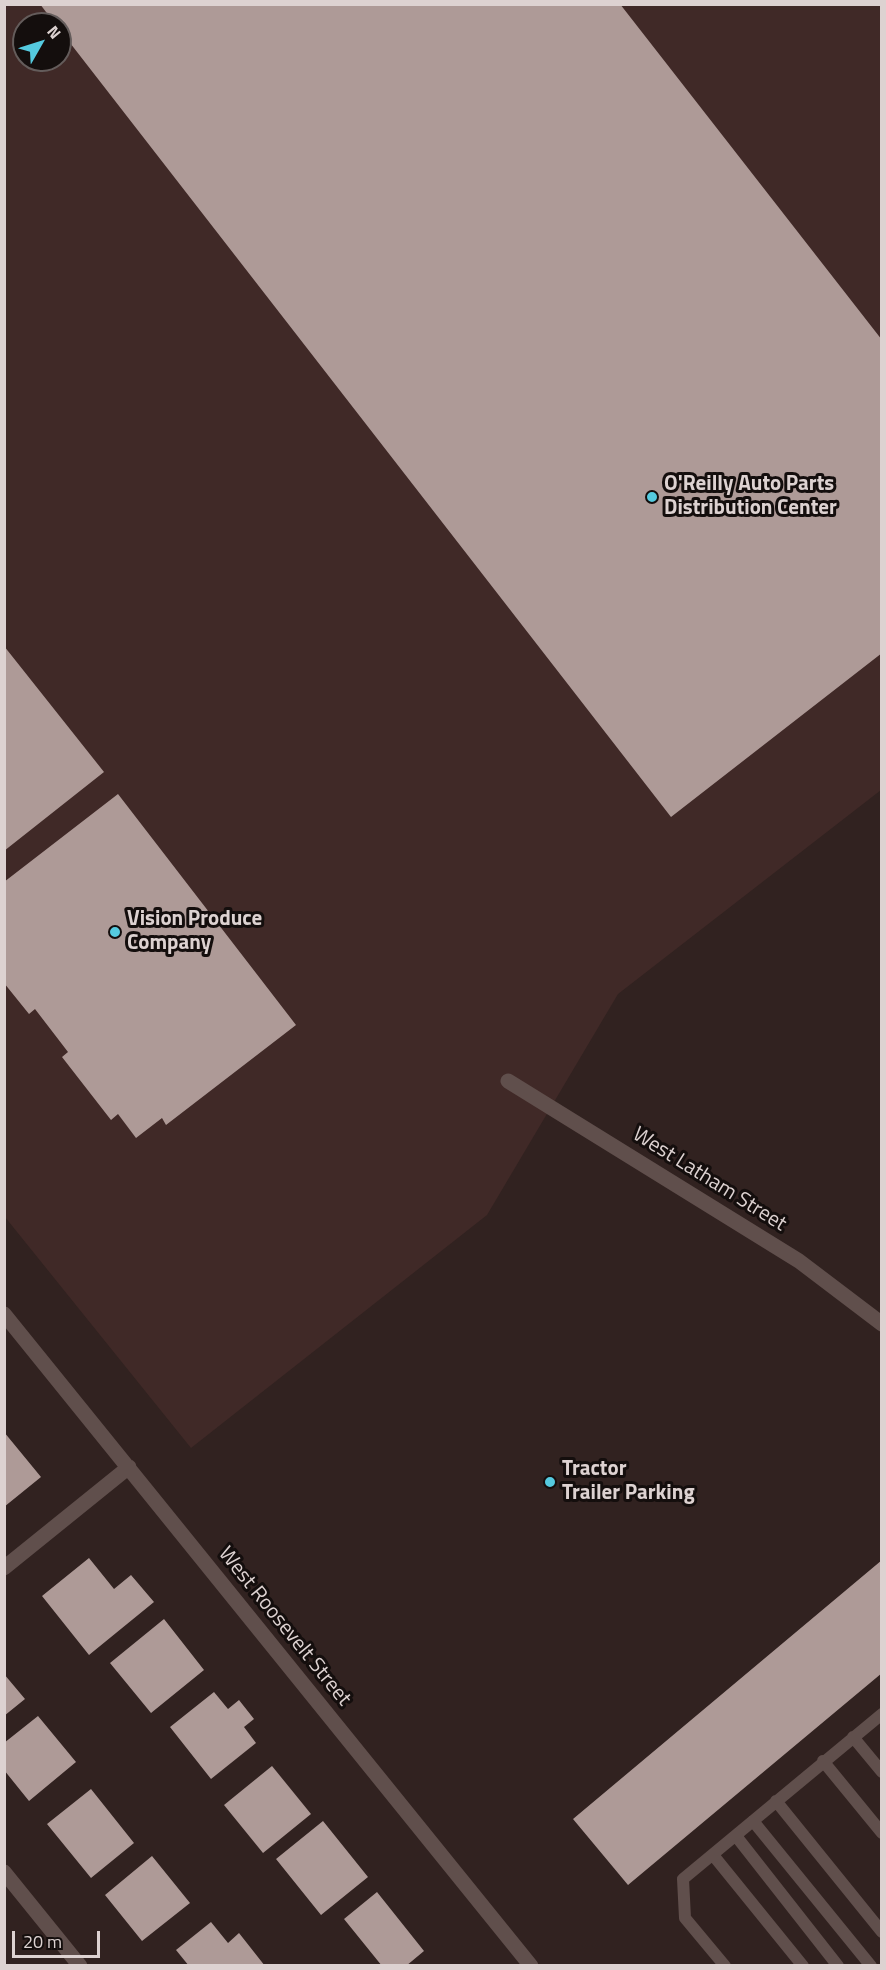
<!DOCTYPE html>
<style>
body{margin:0}
#map{position:relative;width:886px;height:1970px;overflow:hidden;background:#312220;font-family:"Titillium Web",sans-serif}
canvas{display:block}
.frame{position:absolute;inset:0;border:6px solid #ddd2d1;pointer-events:none}
.north{position:absolute;left:12px;top:12px;width:60px;height:60px;box-sizing:border-box;background:#140e0d;border:2px solid #645c5b;border-radius:50%;rotate:51deg;font-size:16px;font-weight:700;line-height:24px;text-align:center;color:#ddd2d1}
.north::after{content:'';display:block;margin:auto;width:21px;height:27px;background:#55cadf;clip-path:polygon(50% 0,100% 100%,50% 72%,0 100%)}
.scale{position:absolute;left:12px;top:1931px;width:88px;height:27px;box-sizing:border-box;border:3px solid #ddd2d1;border-top:0;padding-left:8px;font-size:18px;line-height:21px;white-space:nowrap;color:#ddd2d1;-webkit-text-stroke:4px #140e0d;paint-order:stroke}
</style>
<div id="map">
<canvas width="886" height="1970"></canvas>
<div class="frame"></div>
<div class="north">N</div>
<div class="scale">20 m</div>
</div>
<script>
const ctx = document.querySelector('canvas').getContext('2d');
ctx.lineJoin = 'round';
function fill(path, color) { ctx.fillStyle = color; ctx.fill(path, 'evenodd'); }
function stroke(path, color, width, dash) { ctx.strokeStyle = color; ctx.lineWidth = width; ctx.lineCap = dash ? 'butt' : 'round'; ctx.setLineDash(dash || []); ctx.stroke(path); }
function drawText(font, color, halo, rows, align = 'center') {
  ctx.font = font + ' "Titillium Web",sans-serif'; ctx.lineWidth = 6; ctx.setLineDash([]); ctx.textBaseline = 'middle'; ctx.strokeStyle = halo; ctx.fillStyle = color; for (const [text, x, y, turn = 0] of rows) {
    ctx.save(); ctx.translate(x, y); ctx.rotate((+turn || 0) * Math.PI / 180); ctx.textAlign = isNaN(turn) ? turn : align; if (halo) ctx.strokeText(text, 0, 0); ctx.fillText(text, 0, 0); ctx.restore();
  }
}
fill(new Path2D(`
 M 4,5 L 881,5 L 881,790 L 618,994 L 487,1215 L 191,1448 L 5,1217 ZM 24,24 L 60,24 L 60,60 L 24,60 Z`), '#402927');
fill(new Path2D(`
 M 40,4 L 620,4 L 882,340 L 882,653 L 671,817 L 60,30 L 60,24 L 55,24 Z
 M 4,646 L 104,772 L 4,851 Z
 M 118,794 L 296,1025 L 166,1125 L 162,1118 L 136,1138 L 118,1114 L 111,1120 L 62,1057 L 68,1052 L 35,1009 L 29,1014 L 4,983 L 4,882 Z
 M 4,1432 L 41,1477 L 4,1507 Z
 M 89,1558 L 114,1589 L 131,1575 L 154,1602 L 89,1655 L 42,1596 Z
 M 882,1560 L 882,1673 L 628,1885 L 573,1819 Z
 M 164,1619 L 204,1670 L 151,1713 L 110,1663 Z
 M 4,1674 L 25,1699 L 4,1716 Z
 M 214,1692 L 228,1709 L 239,1700 L 254,1719 L 244,1727 L 256,1743 L 211,1779 L 170,1727 Z
 M 38,1716 L 76,1762 L 29,1801 L 4,1770 L 4,1743 Z
 M 272,1766 L 311,1814 L 263,1853 L 224,1805 Z
 M 91,1789 L 134,1843 L 91,1878 L 47,1824 Z
 M 323,1821 L 368,1877 L 321,1915 L 276,1859 Z
 M 152,1856 L 190,1903 L 142,1941 L 105,1895 Z
 M 377,1892 L 424,1951 L 406,1966 L 382,1966 L 344,1919 Z
 M 211,1922 L 228,1943 L 239,1933 L 265,1966 L 189,1966 L 176,1950 Z`), '#ae9a97');
stroke(new Path2D(`
 M 853,1737 L 882,1772
 M 823,1761 L 882,1833
 M 776,1801 L 882,1932
 M 753,1821 L 871,1966
 M 736,1836 L 838,1966
 M 713,1855 L 803,1966
 M 725,1966 L 685,1918 L 683,1879 L 882,1714`), '#604f4c', 12);
stroke(new Path2D(`
 M 508,1081 L 799,1261 L 882,1324
 M 4,1314 L 531,1966
 M 4,1568 L 129,1467
 M 4,1872 L 80,1966`), '#604f4c', 15);
for (const [x, y, r, color] of [
 [652,497,6,"#55cadf"],
 [115,932,6,"#55cadf"],
 [550,1482,6,"#55cadf"]
]) { const dot = new Path2D(); dot.arc(x, y, r, 0, 2 * Math.PI); ctx.fillStyle = color; ctx.fill(dot); stroke(dot, '#140e0d', 2); }
drawText('bold 21px', '#ddd2d1', '#140e0d', [
 ["O'Reilly Auto Parts",664,485],
 ["Distribution Center",664,509],
 ["Vision Produce",127,920],
 ["Company",127,944],
 ["Tractor",562,1470],
 ["Trailer Parking",562,1494]
], 'left');
drawText('21px', '#ddd2d1', '#140e0d', [
 ["West Latham Street",709,1180,32],
 ["West Roosevelt Street",284,1627,51]
]);
</script>
